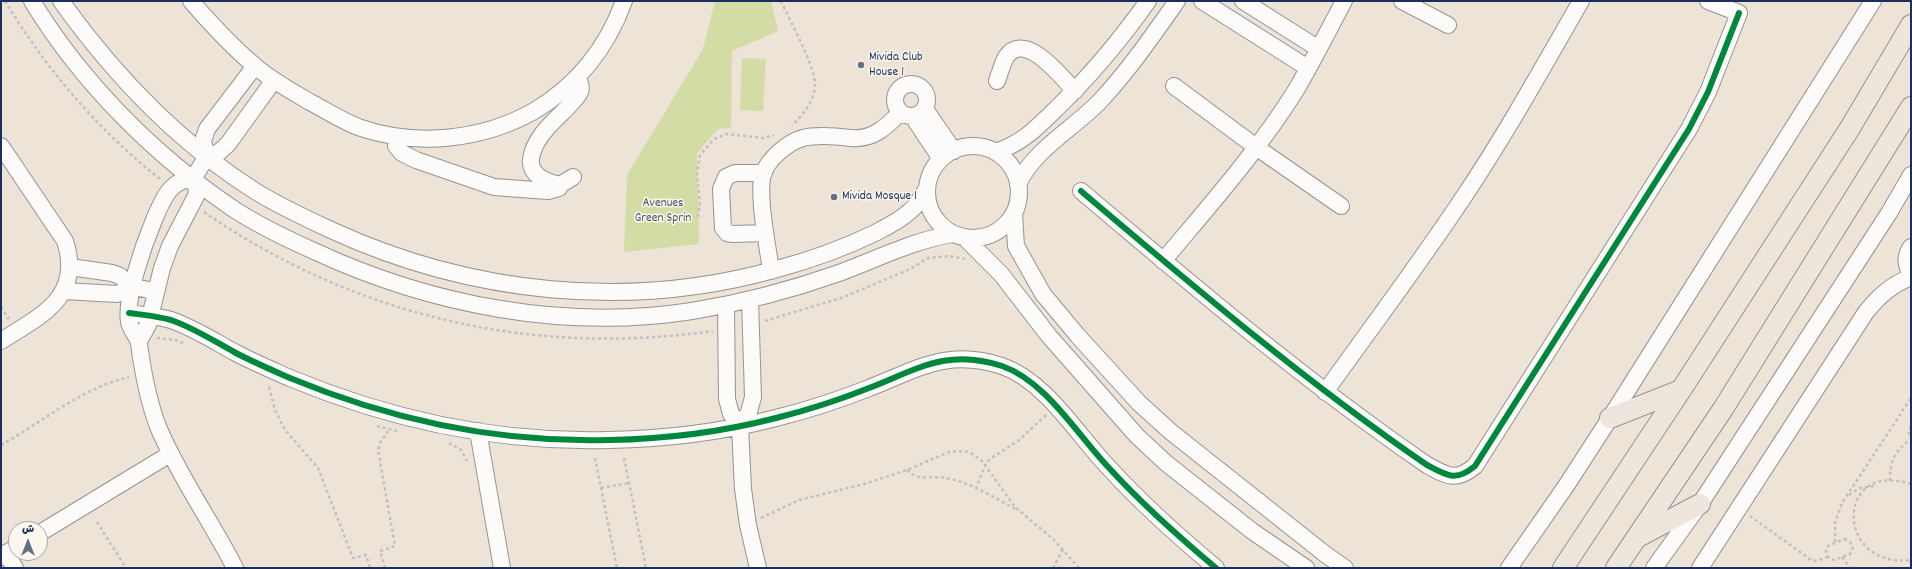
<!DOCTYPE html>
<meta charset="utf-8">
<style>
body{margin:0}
#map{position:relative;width:1912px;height:569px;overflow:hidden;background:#ede3d6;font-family:Dekko,"Playpen Sans Arabic",sans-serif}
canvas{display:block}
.frame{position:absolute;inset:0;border:2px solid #1b2f5e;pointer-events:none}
.north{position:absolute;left:8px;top:521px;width:40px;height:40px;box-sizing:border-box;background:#fbf7ec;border:1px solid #a1a7b3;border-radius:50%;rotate:0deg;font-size:11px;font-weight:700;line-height:16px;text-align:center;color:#1b2f5e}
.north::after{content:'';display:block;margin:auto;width:14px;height:18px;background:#646e88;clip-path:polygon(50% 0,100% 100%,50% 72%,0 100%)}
</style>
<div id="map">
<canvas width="1912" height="569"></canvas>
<div class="frame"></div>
<div class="north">ش</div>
</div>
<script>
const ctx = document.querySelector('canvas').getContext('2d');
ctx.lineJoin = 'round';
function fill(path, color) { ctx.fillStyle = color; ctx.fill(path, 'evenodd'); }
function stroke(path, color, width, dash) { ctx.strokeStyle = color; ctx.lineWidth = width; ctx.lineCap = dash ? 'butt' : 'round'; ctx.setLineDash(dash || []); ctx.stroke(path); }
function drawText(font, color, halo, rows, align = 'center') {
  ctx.font = font + ' Dekko,sans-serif'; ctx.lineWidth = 3; ctx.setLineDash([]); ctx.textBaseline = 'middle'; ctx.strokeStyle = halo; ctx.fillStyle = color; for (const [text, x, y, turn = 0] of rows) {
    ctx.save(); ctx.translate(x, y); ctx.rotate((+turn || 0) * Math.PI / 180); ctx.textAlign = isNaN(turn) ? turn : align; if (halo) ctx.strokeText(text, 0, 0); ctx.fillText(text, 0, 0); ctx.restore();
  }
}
fill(new Path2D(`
 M 715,1 L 771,1 L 778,31 L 732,51 L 731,128 L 718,129 L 697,153 L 699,244 L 624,252 L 627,175 L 703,49 Z
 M 742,58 L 766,59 L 763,111 L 740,110 Z`), '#d2dca4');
const minor = new Path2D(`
 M 32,1 C 82,83 155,156 235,210 C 260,226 287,239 314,251 C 430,305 564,331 692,311 C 741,303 791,290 839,273 C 877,259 912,241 952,234
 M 61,1 C 114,75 178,142 255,191 C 279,206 305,218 331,230 C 470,294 629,311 777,269 C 811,260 844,248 875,233 C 887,227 899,221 909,212 C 917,206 922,197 927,188
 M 191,1 C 211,24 231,46 255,66 C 271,80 291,91 310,102 C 327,111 344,122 361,128 C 417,147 483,140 534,111 C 576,86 607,48 624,1
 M 1202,1 L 1308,68
 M 1243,1 L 1319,49
 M 1402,1 L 1448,25
 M 1708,1 L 1739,13
 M 997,81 C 1000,73 1002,64 1006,57 C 1025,29 1062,78 1075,91
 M895 100a16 16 0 1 1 32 0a16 16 0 1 1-32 0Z
 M 1174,86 L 1256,147 L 1341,206
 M 925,109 L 954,151
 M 913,117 L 941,159
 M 397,137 L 396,146 L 402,153 L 416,160 L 494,187 L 548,191 L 559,188 L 560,185 L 573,177
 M 1,146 L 65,241 C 83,297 42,315 1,341
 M927 192a46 46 0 1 1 92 0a46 46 0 1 1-92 0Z
 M 995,152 C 1022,144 1040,125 1059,106 C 1092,74 1121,39 1148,1
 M 207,156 L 203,141 L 207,129 L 255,66
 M 764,173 L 735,173 L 726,177 L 721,189 L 723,228 L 727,233 L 733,234 L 765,233
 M 193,179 C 170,179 162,201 154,220 C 144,244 125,297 129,322 C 131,331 138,336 139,344 C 143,373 148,402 159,429 C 180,478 211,521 235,568
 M 193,179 L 207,156 L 218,153 L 228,144 L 274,80
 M 1018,184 C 1035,148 1075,128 1101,100 C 1129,70 1153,35 1177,1
 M 560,185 C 546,182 529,175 531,159 C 534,137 554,121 568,107 C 572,102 577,98 580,92 C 582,87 580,82 577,77
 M 1081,191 C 1193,286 1306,382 1427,465 C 1447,476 1456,482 1475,466 L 1689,129 L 1708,92 L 1739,13
 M 1014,214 L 1016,246 L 1043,294 L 1078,336 L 1139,403 L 1171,432 L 1325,554 L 1345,568
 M 965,238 L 1001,274 L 1049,336 L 1137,436 L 1166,463 L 1252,531 L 1306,568
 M 1911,247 C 1905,256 1905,265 1911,273
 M 1163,261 C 1209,206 1258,151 1296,90 C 1313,61 1328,31 1344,1
 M 70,267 L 112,273 L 120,276 L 133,287 L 155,291
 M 771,271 C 768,247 757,197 763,174 C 768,159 788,142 803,138 C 809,136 817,136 824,136 C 833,136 842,137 851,138 C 873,140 886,127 900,113
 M 64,291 L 117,294 L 133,287
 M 726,305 L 727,399 L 731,414 L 740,426 L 743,489 L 748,525 L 758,568
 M 129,313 C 143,315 157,316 171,320 C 194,328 214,341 236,353 C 253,362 272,370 290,378 C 391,420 500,443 609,440 C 665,439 722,432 776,418 C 808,410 839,400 869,388 C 918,369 947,348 1002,366 C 1046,381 1078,436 1110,469 C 1143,505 1179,537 1216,568
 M 139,341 L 148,325 L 162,268 L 170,246 L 196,196 L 197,190 L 193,179
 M 1325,392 C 1371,328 1419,264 1463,198 C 1506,134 1543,67 1581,1
 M 740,426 L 749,412 L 753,397 L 750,299
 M 478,431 L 502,568
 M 40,533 L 170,454
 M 6,553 L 15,568
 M 1,557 L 16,547
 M 1509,568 L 1566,486 L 1610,418 L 1873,1
 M 1654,568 L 1700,504 L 1889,213 L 1911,175
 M 1700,568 L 1866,312 C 1879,296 1891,285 1911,277`);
const major = new Path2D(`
 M 1610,418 L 1681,390
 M 1638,537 L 1700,504
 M 1563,568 L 1681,390 L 1850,128 L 1911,25
 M 1616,568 L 1723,409 L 1911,107`);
stroke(minor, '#959394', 18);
stroke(major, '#959394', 22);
stroke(new Path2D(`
 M 5,1 C 46,69 98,130 160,179
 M 781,1 C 789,19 817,70 815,86 C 814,101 803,116 792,125
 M 204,212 C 355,316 531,357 713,331
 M 698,217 L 700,202 L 697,175 L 700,155 L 714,139 L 726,134 L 764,138 L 774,135
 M 1,307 L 9,319
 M 765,321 L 844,297 L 910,269 L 928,258 L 949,256 L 965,259
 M 157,338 L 176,340 L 185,344
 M 269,387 L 275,410 L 285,430 L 318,468 L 353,558 L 366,555 L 370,568
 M 377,426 L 397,431
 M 1911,427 L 1908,431 L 1911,437
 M 449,443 L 461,450 L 467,461
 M 1,445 C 43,422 81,388 129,377
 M 595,458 L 617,568
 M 624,458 L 646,568
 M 907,470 C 917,482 933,475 946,478 C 970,482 995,498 1017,510
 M 1890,481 C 1889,462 1896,449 1911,439
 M 1911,484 C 1835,459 1834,569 1911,560
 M 601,488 L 629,483
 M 976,489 L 985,465 L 990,459 L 1018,441 L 1046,415
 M 1849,495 L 1860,488 L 1874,486
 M 1750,516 L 1811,560 L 1816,561 L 1828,557
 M 761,518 L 799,500 L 864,484 L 907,470 L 949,452 L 964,451 L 971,453 L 982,461 L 1015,507 L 1054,540 L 1079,568
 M 97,522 L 126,568
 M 1844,539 C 1852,541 1855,548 1850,554 L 1834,560 L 1828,557 L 1826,551 L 1828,546 Z
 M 1835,542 L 1835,522 L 1842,503 L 1911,398
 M 1842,557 L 1850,568
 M 385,568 L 380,551 L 395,546 L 378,450 L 381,441 L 389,430
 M 1053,568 L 1063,549`), '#c0c0c2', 2.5, [3, 3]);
stroke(minor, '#fcfbf9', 16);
stroke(major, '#eee6dd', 20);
stroke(new Path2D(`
 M 1081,191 C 1193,286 1306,382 1427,465 C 1447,476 1456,482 1475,466 L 1689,129 L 1708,92 L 1739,13
 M 129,313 C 143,315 157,316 171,320 C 194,328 214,341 236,353 C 253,362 272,370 290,378 C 391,420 500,443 609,440 C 665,439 722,432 776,418 C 808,410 839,400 869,388 C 918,369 947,348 1002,366 C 1046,381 1078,436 1110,469 C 1143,505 1179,537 1216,568`), '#00873e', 6);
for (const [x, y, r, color] of [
 [861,65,4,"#646e88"],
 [834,197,4,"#646e88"]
]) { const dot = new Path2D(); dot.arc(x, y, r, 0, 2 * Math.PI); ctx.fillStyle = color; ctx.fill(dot); stroke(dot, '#fbf7ec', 1.5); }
drawText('13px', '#1b2f5e', '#fbf7ec', [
 ["Mivida Club",869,58],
 ["House 1",869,73],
 ["Mivida Mosque 1",842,197]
], 'left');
drawText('13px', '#435965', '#fbf7ec', [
 ["Avenues",663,204],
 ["Green Sprin",663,219]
]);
</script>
